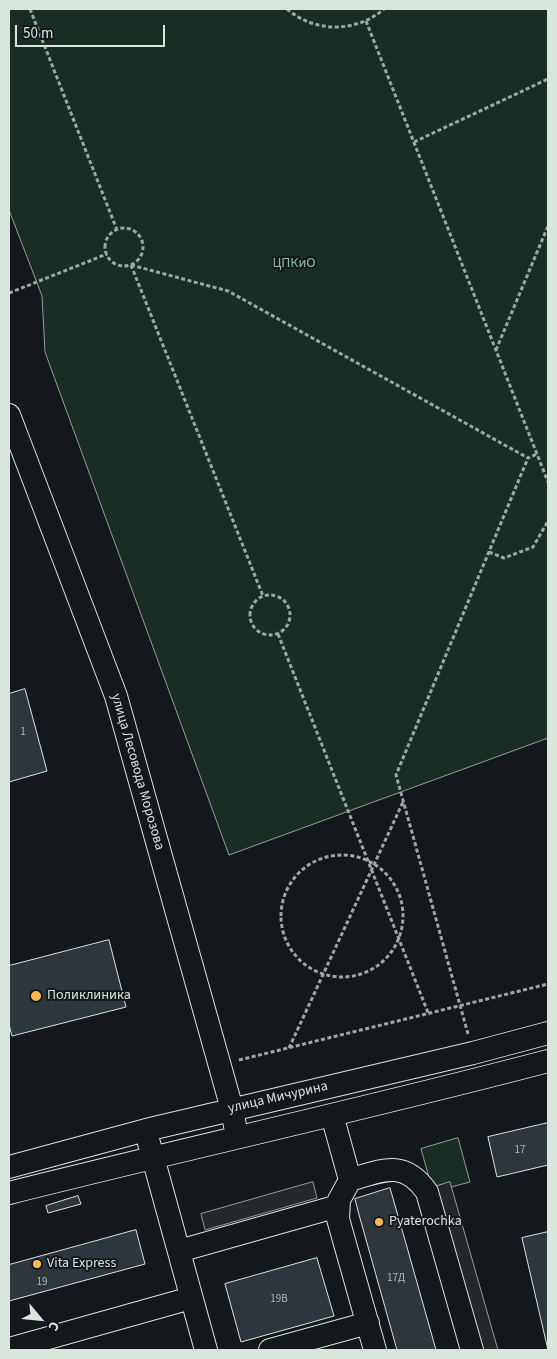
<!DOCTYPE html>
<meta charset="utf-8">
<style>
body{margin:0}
#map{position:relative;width:557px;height:1359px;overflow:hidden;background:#14181c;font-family:"Source Sans 3",sans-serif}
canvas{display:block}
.frame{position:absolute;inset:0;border:10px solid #d8e6dc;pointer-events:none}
.north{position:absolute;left:15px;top:1294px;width:50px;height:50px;-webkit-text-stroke:4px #14181c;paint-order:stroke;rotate:118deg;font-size:14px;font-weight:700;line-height:20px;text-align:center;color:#d8e6dc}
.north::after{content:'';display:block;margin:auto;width:18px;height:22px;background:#d8e6dc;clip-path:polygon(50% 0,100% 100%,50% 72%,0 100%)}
.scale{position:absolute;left:15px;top:25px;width:150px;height:22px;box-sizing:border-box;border:2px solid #d8e6dc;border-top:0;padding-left:6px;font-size:15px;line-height:18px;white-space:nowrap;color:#d8e6dc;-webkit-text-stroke:4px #14181c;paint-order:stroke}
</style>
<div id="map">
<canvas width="557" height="1359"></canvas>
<div class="frame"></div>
<div class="north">С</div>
<div class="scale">50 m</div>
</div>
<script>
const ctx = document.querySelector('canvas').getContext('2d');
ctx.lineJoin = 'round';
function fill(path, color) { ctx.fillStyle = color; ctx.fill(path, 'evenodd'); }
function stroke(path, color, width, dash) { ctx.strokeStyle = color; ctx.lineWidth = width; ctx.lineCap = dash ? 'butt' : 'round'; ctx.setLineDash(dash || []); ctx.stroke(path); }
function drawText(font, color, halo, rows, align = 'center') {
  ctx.font = font + ' "Source Sans 3",sans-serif'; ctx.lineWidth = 4; ctx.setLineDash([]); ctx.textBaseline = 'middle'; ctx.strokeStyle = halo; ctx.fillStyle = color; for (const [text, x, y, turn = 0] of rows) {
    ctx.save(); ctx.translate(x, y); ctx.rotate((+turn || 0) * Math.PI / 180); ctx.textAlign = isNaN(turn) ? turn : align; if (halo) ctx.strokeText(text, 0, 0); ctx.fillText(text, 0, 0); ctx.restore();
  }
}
const green = new Path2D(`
 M 9,9 L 548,9 L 548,738 L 229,855 L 45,352 L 42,296 L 9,210 Z
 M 458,1138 L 470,1182 L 451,1187 L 450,1183 L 434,1187 L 430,1181 L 421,1149 Z`);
fill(green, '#1a2d24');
stroke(green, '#939e99', 1);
const parking = new Path2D(`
 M 313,1182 L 317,1198 L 205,1230 L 201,1214 Z
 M 450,1182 L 498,1350 L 481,1350 L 434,1187 Z`);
fill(parking, '#24282b');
stroke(parking, '#939e99', 1);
const building = new Path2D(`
 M 25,689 L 47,771 L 9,782 L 9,694 Z
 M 109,940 L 126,1007 L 12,1036 L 9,1024 L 9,966 Z
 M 548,1123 L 548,1165 L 497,1177 L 488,1137 Z
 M 390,1188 L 405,1240 L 436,1350 L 397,1350 L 358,1211 L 355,1199 Z
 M 78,1196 L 81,1204 L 48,1213 L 46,1206 Z
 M 136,1230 L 145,1264 L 9,1301 L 9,1265 Z
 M 548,1232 L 548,1350 L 522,1238 Z
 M 317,1258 L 334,1316 L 241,1342 L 225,1284 Z`);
fill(building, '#2c363c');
stroke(building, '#d8e6dc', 1);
const minor = new Path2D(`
 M 9,415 L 116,696 L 232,1109 L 237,1137
 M 332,1115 L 350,1180
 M 149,1143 L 206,1350
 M 9,1167 L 146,1130 L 473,1053 L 548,1033
 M 9,1193 C 188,1148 369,1108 548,1061
 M 179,1251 L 338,1206
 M 9,1349 L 191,1298
 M 270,1350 L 368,1323
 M 375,1350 L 338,1219 L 339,1200 L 350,1180 C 383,1170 404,1159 427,1192 L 472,1350`);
stroke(minor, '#d8e6dc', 24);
stroke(new Path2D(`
 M 30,9 L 117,230
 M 287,9 C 315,33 356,33 384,9
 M 366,21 L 548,482
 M 414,142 L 548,79
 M105 247a19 19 0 1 1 38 0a19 19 0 1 1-38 0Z
 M 131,265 L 228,291 L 528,458 L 537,454
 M 131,265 L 263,596
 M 9,293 L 107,254
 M 496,350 L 548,226
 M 489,552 L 504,558 L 533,547 L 548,521
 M250 615a20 20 0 1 1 40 0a20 20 0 1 1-40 0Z
 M 278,634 L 429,1015
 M281 916a61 61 0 1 1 122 0a61 61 0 1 1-122 0Z
 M 468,1034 L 396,775 L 528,458
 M 289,1048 L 403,802
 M 239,1060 L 548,984`), '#9da8a2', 3, [4, 2.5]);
stroke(minor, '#14181c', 22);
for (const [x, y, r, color] of [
 [36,996,6,"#ffb74d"],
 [379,1222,5,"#ffb74d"],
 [37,1264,5,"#ffb74d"]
]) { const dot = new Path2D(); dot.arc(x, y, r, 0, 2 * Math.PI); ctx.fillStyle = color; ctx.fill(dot); stroke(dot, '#14181c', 2); }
drawText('11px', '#adbab4', null, [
 ["1",23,733],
 ["17",520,1151],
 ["17Д",396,1279],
 ["19",42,1283],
 ["19В",279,1300]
]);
drawText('14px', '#8ac095', '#14181c', [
 ["ЦПКиО",294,264]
]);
drawText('14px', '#d8e6dc', '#14181c', [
 ["улица Лесовода Морозова",137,772,74],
 ["улица Мичурина",278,1098,-13]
]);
drawText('14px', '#d8e6dc', '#14181c', [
 ["Поликлиника",47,996],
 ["Pyaterochka",389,1222],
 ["Vita Express",47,1264]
], 'left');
</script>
